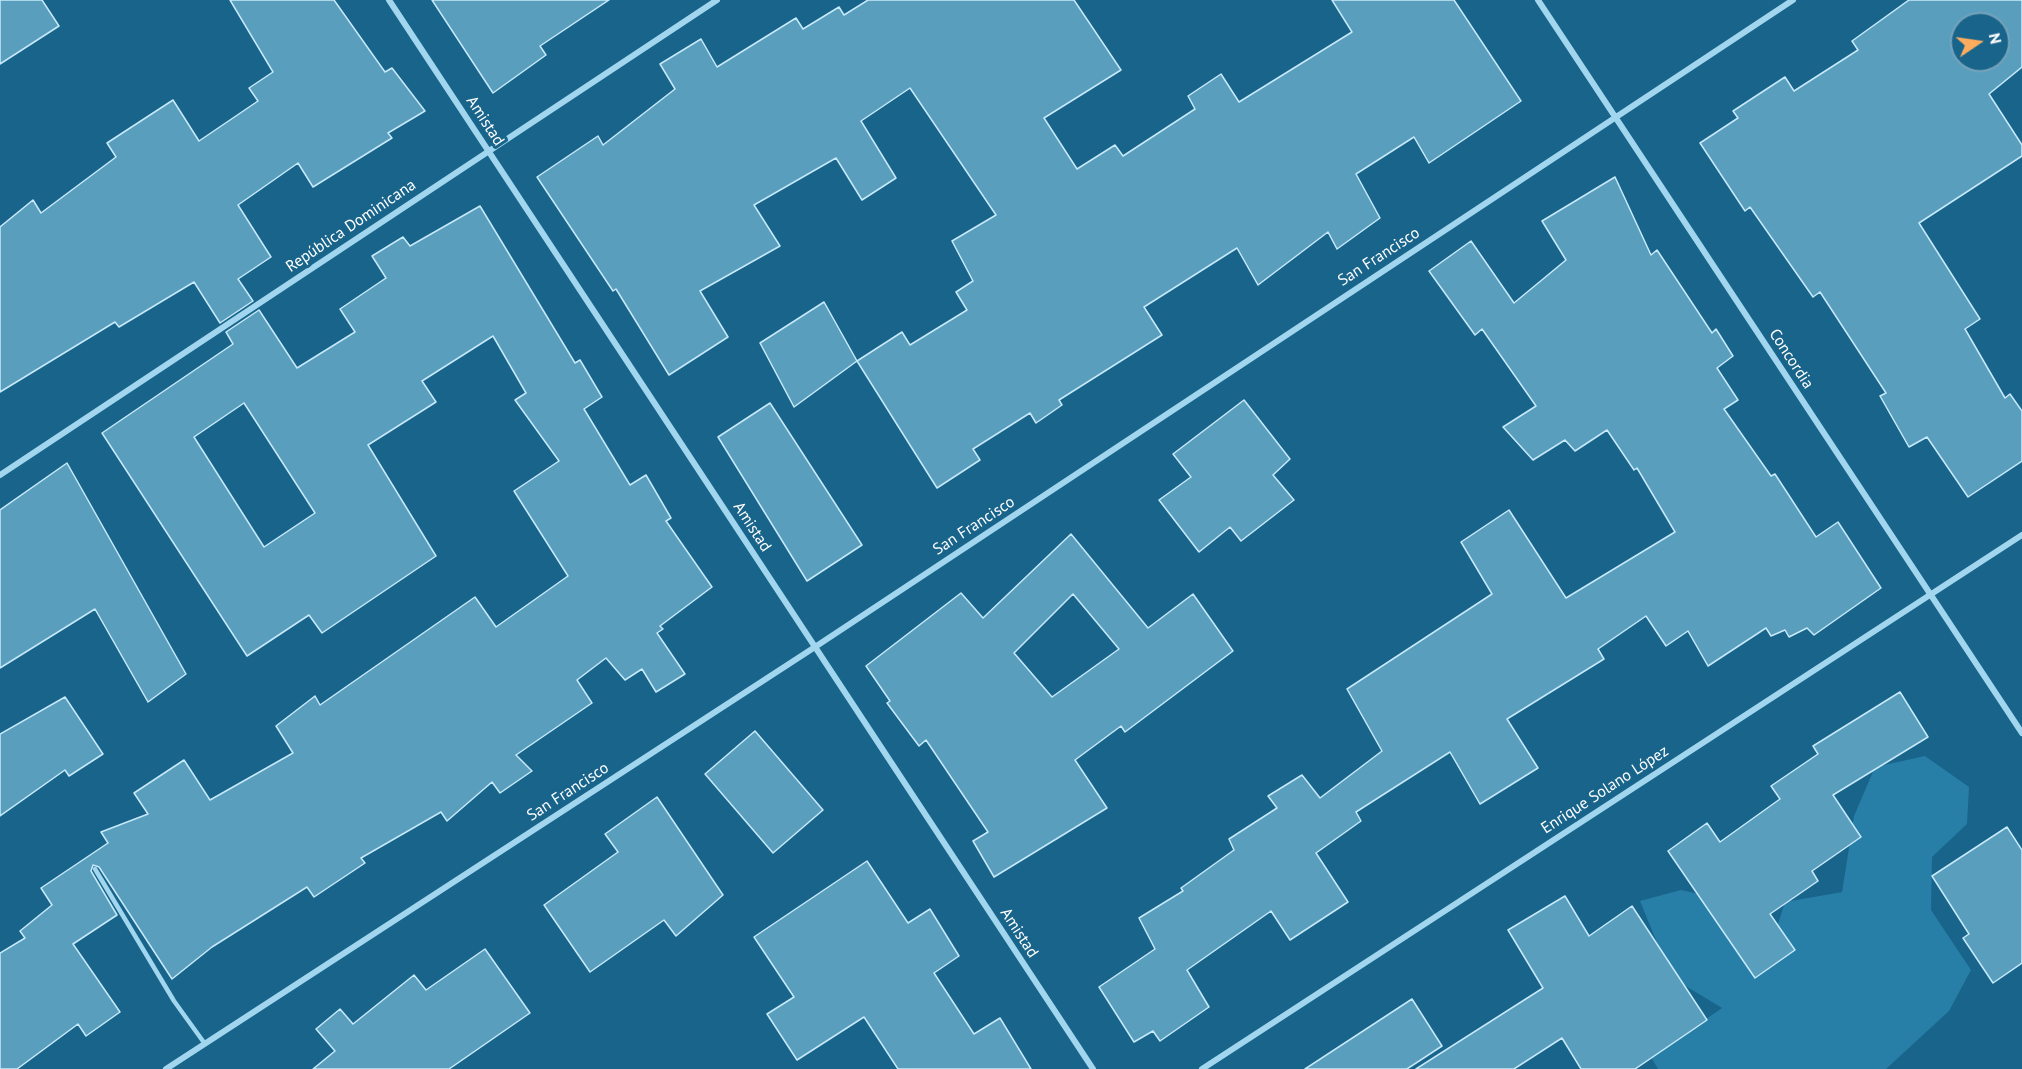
<!DOCTYPE html>
<meta charset="utf-8">
<style>
body{margin:0}
#map{position:relative;width:2022px;height:1069px;overflow:hidden;background:#18648b;font-family:"PT Sans",sans-serif}
canvas{display:block}
.north{position:absolute;left:1950px;top:12px;width:60px;height:60px;box-sizing:border-box;background:#18648b;border:2px solid #74a2b9;border-radius:50%;rotate:77deg;font-size:16px;font-weight:700;line-height:24px;text-align:center;color:#fff}
.north::after{content:'';display:block;margin:auto;width:21px;height:27px;background:#ffac5e;clip-path:polygon(50% 0,100% 100%,50% 72%,0 100%)}
</style>
<div id="map">
<canvas width="2022" height="1069"></canvas>
<div class="north">N</div>
</div>
<script>
const ctx = document.querySelector('canvas').getContext('2d');
ctx.lineJoin = 'round';
function fill(path, color) { ctx.fillStyle = color; ctx.fill(path, 'evenodd'); }
function stroke(path, color, width, dash) { ctx.strokeStyle = color; ctx.lineWidth = width; ctx.lineCap = dash ? 'butt' : 'round'; ctx.setLineDash(dash || []); ctx.stroke(path); }
function drawText(font, color, halo, rows, align = 'center') {
  ctx.font = font + ' "PT Sans",sans-serif'; ctx.lineWidth = 6; ctx.setLineDash([]); ctx.textBaseline = 'middle'; ctx.strokeStyle = halo; ctx.fillStyle = color; for (const [text, x, y, turn = 0] of rows) {
    ctx.save(); ctx.translate(x, y); ctx.rotate((+turn || 0) * Math.PI / 180); ctx.textAlign = isNaN(turn) ? turn : align; if (halo) ctx.strokeText(text, 0, 0); ctx.fillText(text, 0, 0); ctx.restore();
  }
}
fill(new Path2D(`
 M 1925,756 L 1969,787 L 1967,824 L 1932,857 L 1931,910 L 1971,970 L 1949,1011 L 1886,1069 L 1658,1069 L 1651,1057 L 1722,1008 L 1684,985 L 1665,962 L 1640,901 L 1681,890 L 1731,901 L 1769,952 L 1785,902 L 1842,892 L 1854,816 L 1875,767 Z`), '#277ea7');
const building = new Path2D(`
 M 0,0 L 42,0 L 59,26 L 0,64 Z
 M 230,0 L 334,0 L 385,72 L 392,68 L 425,111 L 388,133 L 392,138 L 313,187 L 298,163 L 238,205 L 271,257 L 238,279 L 253,301 L 220,323 L 194,282 L 119,327 L 115,322 L 0,392 L 0,227 L 33,200 L 41,213 L 116,157 L 107,143 L 173,100 L 199,141 L 258,101 L 249,88 L 273,72 Z
 M 432,0 L 609,0 L 540,46 L 546,55 L 493,93 Z
 M 868,0 L 1074,0 L 1121,70 L 1044,118 L 1077,169 L 1115,145 L 1123,156 L 1195,109 L 1188,96 L 1221,74 L 1239,102 L 1352,32 L 1332,0 L 1454,0 L 1521,101 L 1429,163 L 1414,137 L 1356,174 L 1380,218 L 1337,249 L 1328,232 L 1258,285 L 1237,248 L 1144,307 L 1162,335 L 1059,400 L 1062,405 L 1036,423 L 1030,413 L 973,449 L 980,460 L 937,488 L 857,361 L 902,332 L 910,345 L 967,310 L 956,292 L 973,281 L 952,241 L 996,215 L 910,88 L 861,121 L 896,178 L 862,200 L 836,158 L 754,205 L 780,246 L 700,291 L 728,337 L 669,375 L 616,289 L 613,291 L 537,177 L 598,136 L 603,145 L 675,89 L 660,64 L 701,39 L 717,67 L 796,18 L 803,29 L 839,7 L 844,15 Z
 M 1909,0 L 2022,0 L 2022,67 L 1989,94 L 2022,145 L 2022,156 L 1919,223 L 1980,319 L 1965,329 L 2005,398 L 2010,394 L 2022,411 L 2022,461 L 1968,497 L 1927,437 L 1909,447 L 1880,396 L 1886,393 L 1820,292 L 1813,297 L 1750,207 L 1745,211 L 1700,143 L 1738,118 L 1733,111 L 1785,77 L 1794,91 L 1858,50 L 1852,41 ZM 1962,24 L 1998,24 L 1998,60 L 1962,60 Z
 M 1615,177 L 1651,255 L 1657,250 L 1712,333 L 1716,329 L 1733,356 L 1717,368 L 1738,400 L 1724,409 L 1771,476 L 1775,474 L 1816,537 L 1838,522 L 1881,588 L 1814,635 L 1807,628 L 1789,637 L 1785,630 L 1771,636 L 1766,628 L 1708,666 L 1688,631 L 1666,646 L 1646,616 L 1598,649 L 1604,659 L 1507,719 L 1538,768 L 1480,804 L 1450,752 L 1356,812 L 1361,821 L 1316,853 L 1348,902 L 1290,940 L 1271,911 L 1187,970 L 1209,1007 L 1160,1041 L 1153,1031 L 1134,1042 L 1099,987 L 1155,949 L 1139,918 L 1183,891 L 1181,888 L 1234,850 L 1229,839 L 1277,808 L 1268,796 L 1302,775 L 1320,798 L 1382,751 L 1347,689 L 1492,594 L 1461,542 L 1509,510 L 1566,598 L 1675,532 L 1637,468 L 1634,470 L 1607,430 L 1575,451 L 1565,440 L 1533,460 L 1503,427 L 1536,406 L 1482,329 L 1475,335 L 1429,271 L 1471,241 L 1514,303 L 1566,260 L 1542,221 Z
 M 480,206 L 575,363 L 580,360 L 602,397 L 584,409 L 630,485 L 646,475 L 671,518 L 666,521 L 712,587 L 660,626 L 663,629 L 657,633 L 685,674 L 656,692 L 642,669 L 625,680 L 606,658 L 577,680 L 592,703 L 516,755 L 532,771 L 500,793 L 492,782 L 447,821 L 441,812 L 361,858 L 365,863 L 314,897 L 307,887 L 212,947 L 172,979 L 99,867 L 93,865 L 91,871 L 117,915 L 73,944 L 120,1012 L 86,1036 L 78,1024 L 17,1069 L 0,1069 L 0,953 L 25,938 L 20,931 L 52,905 L 41,888 L 108,843 L 101,832 L 148,814 L 134,793 L 184,760 L 210,800 L 293,753 L 276,726 L 315,696 L 320,705 L 475,597 L 496,627 L 568,576 L 514,491 L 559,461 L 515,400 L 526,393 L 493,336 L 422,381 L 436,402 L 368,445 L 436,556 L 322,633 L 309,615 L 247,656 L 102,433 L 233,344 L 226,332 L 259,310 L 297,368 L 355,332 L 340,309 L 386,278 L 372,256 L 403,237 L 410,246 ZM 244,403 L 315,513 L 264,547 L 194,437 Z
 M 824,302 L 857,361 L 794,407 L 760,343 Z
 M 1244,400 L 1290,459 L 1273,475 L 1294,500 L 1241,541 L 1230,527 L 1199,552 L 1159,500 L 1191,477 L 1173,454 Z
 M 770,403 L 862,545 L 807,581 L 718,437 Z
 M 67,463 L 186,674 L 148,702 L 95,609 L 0,668 L 0,510 Z
 M 1071,534 L 1148,628 L 1193,594 L 1233,651 L 1125,732 L 1121,726 L 1075,760 L 1107,808 L 994,877 L 973,841 L 988,832 L 926,740 L 919,746 L 887,703 L 890,701 L 866,666 L 961,593 L 983,618 ZM 1073,594 L 1119,649 L 1052,697 L 1014,653 Z
 M 1900,692 L 1928,737 L 1833,795 L 1861,837 L 1812,871 L 1818,881 L 1770,914 L 1795,950 L 1755,978 L 1668,851 L 1707,823 L 1720,842 L 1780,799 L 1771,786 L 1818,754 L 1813,746 Z
 M 65,697 L 103,754 L 69,776 L 65,770 L 0,816 L 0,734 Z
 M 755,731 L 823,810 L 773,853 L 705,774 Z
 M 657,797 L 723,895 L 676,936 L 664,920 L 590,972 L 544,905 L 618,852 L 605,834 Z
 M 2007,827 L 2022,850 L 2022,963 L 1993,983 L 1963,938 L 1969,934 L 1932,876 Z
 M 867,861 L 908,923 L 930,909 L 959,956 L 934,973 L 974,1034 L 1000,1018 L 1031,1069 L 898,1069 L 864,1017 L 797,1060 L 767,1014 L 794,997 L 754,937 Z
 M 1565,896 L 1589,936 L 1632,906 L 1707,1020 L 1635,1069 L 1581,1069 L 1562,1038 L 1514,1069 L 1416,1069 L 1543,988 L 1508,930 Z
 M 485,949 L 530,1013 L 449,1069 L 313,1069 L 335,1051 L 316,1029 L 340,1009 L 353,1024 L 414,975 L 426,990 Z
 M 1412,999 L 1442,1046 L 1407,1069 L 1305,1069 Z`);
fill(building, '#5a9ebe');
stroke(building, '#c7eafa', 1.5);
stroke(new Path2D(`
 M 95,869 L 174,1001 L 205,1044`), '#a1d6ee', 4.5);
stroke(new Path2D(`
 M 389,0 L 1093,1069
 M 1538,0 L 2022,733
 M 0,475 L 717,0
 M 166,1069 L 815,647 L 1793,0
 M 1202,1069 L 2022,535`), '#a1d6ee', 6);
drawText('16px', '#fff', '#18648b', [
 ["Amistad",485,121,57],
 ["República Dominicana",351,226,-34],
 ["San Francisco",1379,257,-33],
 ["Concordia",1791,359,57],
 ["San Francisco",974,526,-33],
 ["Amistad",752,527,57],
 ["Enrique Solano López",1605,790,-33],
 ["San Francisco",568,792,-33],
 ["Amistad",1019,933,57]
]);
</script>
